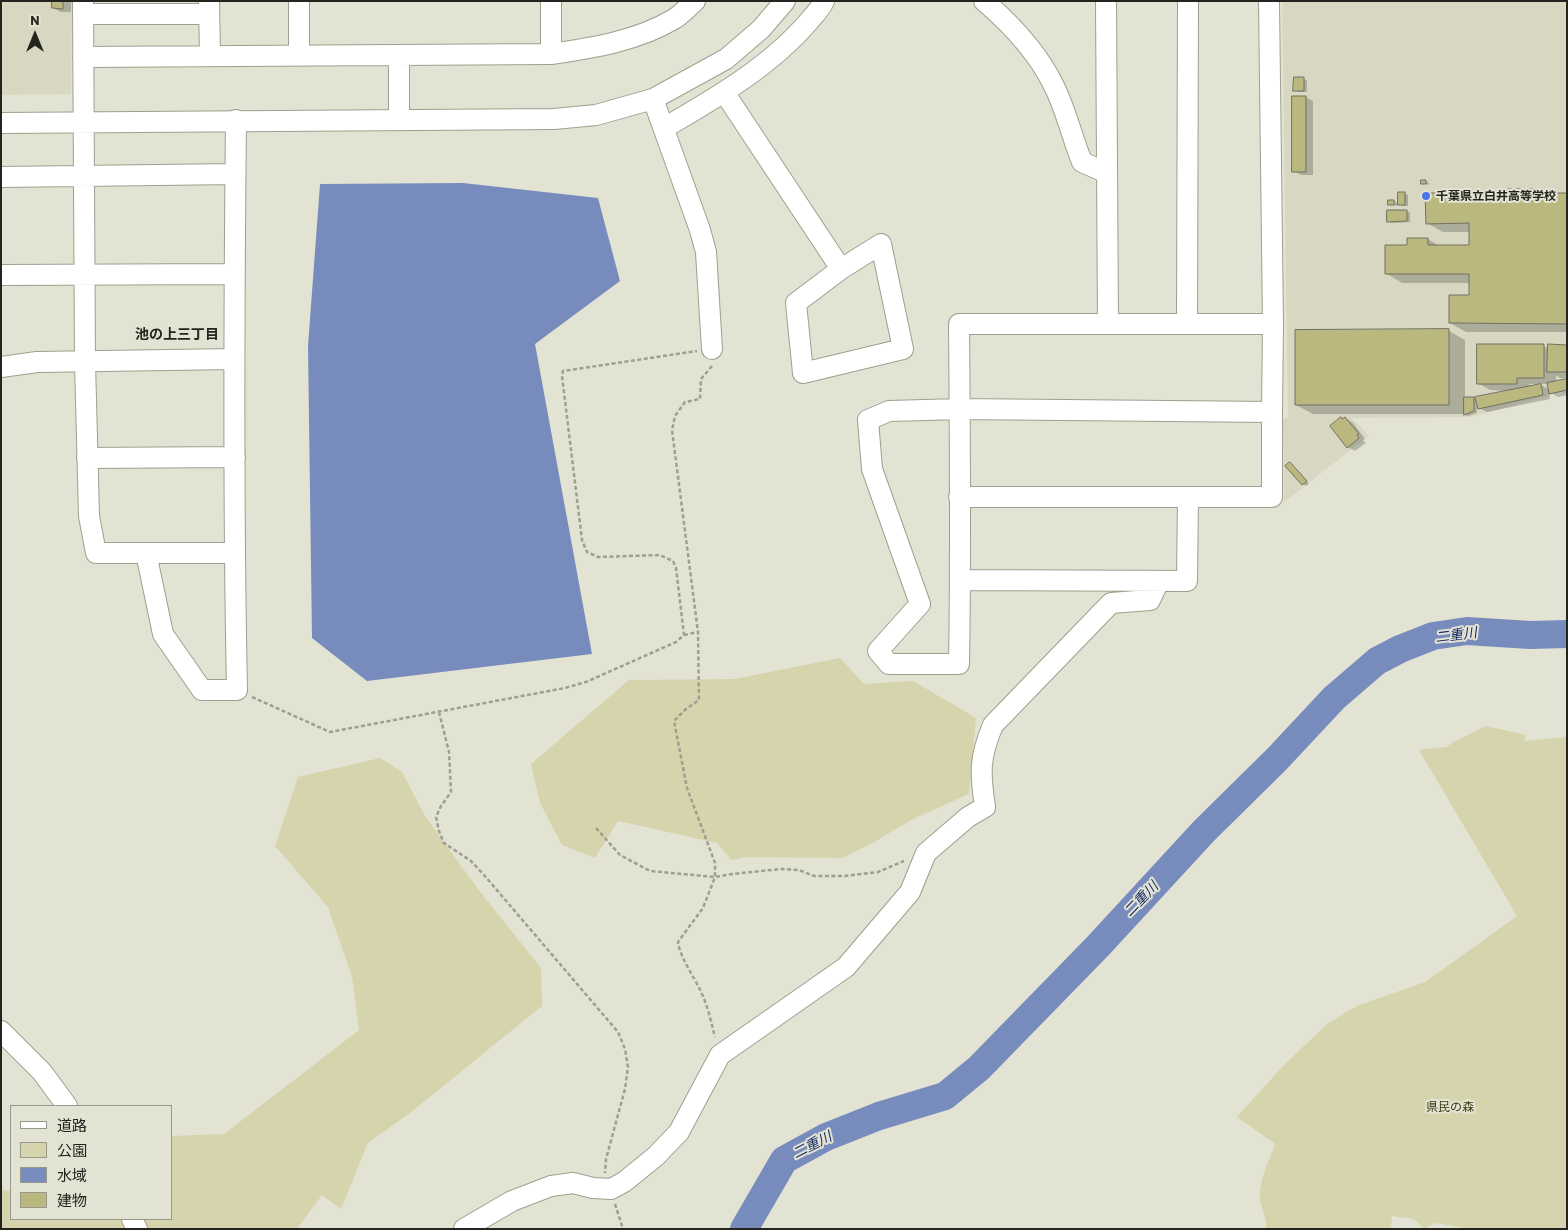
<!DOCTYPE html>
<meta charset="utf-8">
<style>
body{margin:0}
#map{position:relative;width:1568px;height:1230px;overflow:hidden;background:#e3e3d3;font-family:Barlow,"Noto Sans JP",sans-serif}
canvas{display:block}
.frame{position:absolute;inset:0;border:2px solid #24241e;pointer-events:none}
.legend{position:absolute;left:10px;top:1105px;width:162px;height:115px;box-sizing:border-box;background:#e3e3d3;border:1px solid #97978b;margin:0;padding:6px 9px;list-style:none;font-size:15px;color:#24241e}
.legend li{display:flex;align-items:center;gap:10px;height:25px}
.legend b{width:25px;border:1px solid #97978b}
.north{position:absolute;left:10px;top:10px;width:50px;height:50px;-webkit-text-stroke:4px #e3e3d3;paint-order:stroke;rotate:0deg;font-size:14px;font-weight:700;line-height:20px;text-align:center;color:#24241e}
.north::after{content:'';display:block;margin:auto;width:18px;height:22px;background:#24241e;clip-path:polygon(50% 0,100% 100%,50% 72%,0 100%)}
</style>
<div id="map">
<canvas width="1568" height="1230"></canvas>
<div class="frame"></div>
<ul class="legend">
<li><b style="height:6px;background:#fff"></b>道路</li>
<li><b style="height:14px;background:#d6d4ad"></b>公園</li>
<li><b style="height:14px;background:#778cbc"></b>水域</li>
<li><b style="height:14px;background:#bbb87f"></b>建物</li>
</ul>
<div class="north">N</div>
</div>
<script>
const ctx = document.querySelector('canvas').getContext('2d');
ctx.lineJoin = 'round';
function fill(path, color) { ctx.fillStyle = color; ctx.fill(path, 'evenodd'); }
function stroke(path, color, width, dash) { ctx.strokeStyle = color; ctx.lineWidth = width; ctx.lineCap = dash ? 'butt' : 'round'; ctx.setLineDash(dash || []); ctx.stroke(path); }
function drawText(font, color, halo, rows, align = 'center') {
  ctx.font = font + ' Barlow,"Noto Sans JP",sans-serif'; ctx.lineWidth = 4; ctx.setLineDash([]); ctx.textBaseline = 'middle'; ctx.strokeStyle = halo; ctx.fillStyle = color; for (const [text, x, y, turn = 0] of rows) {
    ctx.save(); ctx.translate(x, y); ctx.rotate((+turn || 0) * Math.PI / 180); ctx.textAlign = isNaN(turn) ? turn : align; if (halo) ctx.strokeText(text, 0, 0); ctx.fillText(text, 0, 0); ctx.restore();
  }
}
fill(new Path2D(`
 M 1,1 L 72,1 L 71,94 L 1,95 Z
 M 1282,1 L 1567,1 L 1567,390 L 1472,417 L 1352,418 L 1369,436 L 1284,502 L 1283,419 L 1288,418 Z`), '#d8d7c1');
fill(new Path2D(`
 M 840,658 L 864,684 L 913,681 L 976,718 L 969,794 L 911,820 L 871,844 L 842,858 L 747,857 L 731,860 L 717,843 L 618,821 L 595,858 L 562,845 L 540,803 L 531,764 L 629,680 L 735,679 Z
 M 1486,726 L 1526,735 L 1524,741 L 1567,737 L 1567,1226 L 1561,1229 L 1471,1229 L 1435,1223 L 1424,1229 L 1414,1219 L 1392,1216 L 1391,1229 L 1266,1229 C 1267,1217 1261,1209 1260,1198 C 1259,1179 1269,1161 1275,1144 L 1237,1117 L 1282,1067 L 1328,1023 L 1357,1006 L 1425,982 L 1517,916 L 1419,750 L 1446,747 L 1457,740 Z
 M 380,758 L 402,772 L 425,816 L 478,889 L 541,968 L 542,1006 L 410,1113 L 368,1143 L 341,1209 L 322,1195 L 297,1229 L 1,1229 L 1,1190 L 11,1191 L 11,1219 L 171,1219 L 171,1136 L 224,1134 L 359,1030 L 352,977 L 328,907 L 275,846 L 298,777 Z`), '#d6d4ad');
fill(new Path2D(`
 M 463,183 L 598,198 L 620,281 L 535,344 L 592,654 L 367,681 L 312,638 L 308,346 L 320,184 Z`), '#778cbc');
fill(new Path2D(`
 M 53,1 L 71,1 L 71,12 L 61,12 L 53,8 Z
 M 1304,79 L 1307,81 L 1307,92 L 1298,92 L 1295,90 Z
 M 1305,97 L 1313,101 L 1313,175 L 1301,175 L 1294,171 Z
 M 1426,181 L 1429,183 L 1429,185 L 1422,183 Z
 M 1543,190 L 1549,194 L 1567,194 L 1567,332 L 1466,332 L 1450,323 L 1470,297 L 1470,283 L 1402,283 L 1386,273 L 1408,246 L 1428,239 L 1439,246 L 1470,246 L 1470,232 L 1443,232 L 1427,223 L 1509,194 Z
 M 1404,193 L 1408,195 L 1408,206 L 1403,206 L 1397,203 L 1397,206 L 1389,204 L 1394,201 L 1399,204 Z
 M 1407,211 L 1410,213 L 1410,222 L 1392,223 L 1388,221 Z
 M 1449,331 L 1465,340 L 1465,398 L 1474,398 L 1477,400 L 1511,391 L 1490,390 L 1478,383 L 1543,346 L 1549,349 L 1567,346 L 1567,378 L 1560,378 L 1556,375 L 1556,383 L 1567,381 L 1567,395 L 1558,397 L 1549,392 L 1550,399 L 1487,412 L 1477,407 L 1477,413 L 1468,416 L 1465,414 L 1313,414 L 1296,405 ZM 1529,384 L 1548,384 L 1550,390 L 1541,385 L 1529,387 Z
 M 1345,418 L 1353,423 L 1365,439 L 1363,440 L 1366,443 L 1355,451 L 1348,447 Z
 M 1287,466 L 1293,466 L 1309,484 L 1306,486 L 1303,484 Z`), '#0003');
stroke(new Path2D(`
 M 744,1229 L 784,1160 L 826,1137 L 879,1116 L 945,1096 L 979,1068 L 1098,946 L 1204,831 L 1277,759 L 1334,698 L 1377,661 L 1400,649 L 1433,636 L 1467,631 L 1530,635 L 1567,634`), '#778cbc', 28);
const building = new Path2D(`
 M 52,1 L 63,1 L 63,9 L 52,8 Z
 M 1294,77 L 1304,77 L 1304,91 L 1293,91 Z
 M 1292,96 L 1306,96 L 1306,172 L 1292,172 Z
 M 1421,180 L 1426,180 L 1426,184 L 1421,184 Z
 M 1508,189 L 1543,189 L 1543,193 L 1567,193 L 1567,324 L 1449,323 L 1449,295 L 1469,295 L 1469,274 L 1385,274 L 1385,245 L 1407,245 L 1407,238 L 1428,238 L 1428,245 L 1469,245 L 1469,223 L 1426,224 L 1425,193 L 1508,193 Z
 M 1398,192 L 1405,192 L 1405,205 L 1398,205 Z
 M 1388,200 L 1394,200 L 1394,205 L 1388,205 Z
 M 1387,210 L 1407,210 L 1407,221 L 1387,222 Z
 M 1449,329 L 1449,405 L 1295,405 L 1295,330 Z
 M 1477,344 L 1544,344 L 1544,378 L 1517,378 L 1517,384 L 1477,384 Z
 M 1548,344 L 1567,345 L 1567,372 L 1547,372 Z
 M 1567,379 L 1567,390 L 1549,394 L 1547,383 Z
 M 1541,384 L 1543,395 L 1478,409 L 1475,397 Z
 M 1464,397 L 1474,397 L 1474,411 L 1464,415 Z
 M 1341,417 L 1342,419 L 1345,417 L 1359,434 L 1357,435 L 1359,438 L 1347,448 L 1330,426 Z
 M 1290,462 L 1307,481 L 1302,485 L 1285,466 Z`);
fill(building, '#bbb87f');
stroke(building, '#717163', 1);
const minor = new Path2D(`
 M 83,1 L 85,362 L 89,516 L 96,553 L 234,553
 M 209,1 L 210,56
 M 299,1 L 299,55
 M 551,1 L 551,54
 M 984,1 C 1012,25 1038,53 1054,86 C 1066,110 1072,137 1082,162 L 1107,173
 M 1106,1 L 1108,324
 M 1269,1 L 1273,324 L 1272,412 L 960,409 L 889,411 L 868,420 L 872,469 L 920,604 L 878,651 L 889,664 L 959,664 C 961,551 960,437 959,324 L 1273,324
 M 83,14 L 209,14
 M 399,55 L 399,120
 M 83,57 L 551,54 C 593,48 637,41 674,19 C 681,15 688,7 695,1
 M 724,92 L 841,269 L 881,244 L 903,349 L 803,373 L 796,303 L 841,269
 M 653,99 L 700,230 L 706,252 L 712,349
 M 1,123 L 554,119 L 596,115 L 653,99 L 726,59 L 761,29 L 785,1
 M 664,128 C 716,98 771,66 810,20 C 815,14 821,8 824,1
 M 1,177 L 235,174
 M 1,275 L 234,274
 M 1187,324 L 1188,1
 M 1,367 L 37,362 L 234,359
 M 87,458 L 235,457
 M 959,497 L 1272,497 L 1272,412
 M 146,553 L 163,634 L 202,690 L 237,690 C 233,500 234,310 236,120
 M 960,580 L 1187,581 L 1188,497
 M 1,1031 L 42,1072 L 67,1106
 M 132,1219 L 137,1229
 M 464,1229 L 512,1201 L 551,1186 L 573,1183 L 593,1188 L 611,1189 L 624,1182 L 656,1156 L 679,1132 L 720,1055 L 846,967 L 910,892 L 926,853 L 968,817 L 985,807 C 980,773 979,758 993,725 L 1111,603 L 1150,600 L 1159,581`);
stroke(minor, '#9f9f90', 22);
stroke(new Path2D(`
 M 712,366 L 701,379 L 700,399 L 685,402 L 675,416 L 672,430 L 698,632 L 699,700 L 686,709 L 674,721 L 687,788 L 715,863 L 715,877 L 703,908 L 678,942 C 680,958 694,976 701,992 C 708,1006 711,1022 715,1037
 M 684,635 L 698,632
 M 252,697 L 330,732 L 565,688 L 586,682 L 676,642 L 684,635 L 676,568 L 673,561 L 660,555 L 598,557 L 587,552 L 582,540 L 562,376 L 563,371 L 697,351
 M 439,712 L 449,752 L 451,792 L 441,806 L 436,817 L 439,831 L 444,843 L 471,861 L 484,875 L 618,1032 L 625,1049 L 628,1067 L 625,1089 L 606,1159 L 605,1173
 M 596,828 L 620,855 L 650,871 L 682,874 L 715,877 L 732,874 L 781,869 L 799,870 L 814,876 L 845,876 L 878,872 L 904,861
 M 615,1204 L 623,1229`), '#9e9e91', 2.5, [4, 2.5]);
stroke(minor, '#fff', 20);
for (const [x, y, r, color] of [
 [1426,196,5,"#4a75e7"]
]) { const dot = new Path2D(); dot.arc(x, y, r, 0, 2 * Math.PI); ctx.fillStyle = color; ctx.fill(dot); stroke(dot, '#e3e3d3', 2); }
drawText('bold 12px', '#24241e', '#e3e3d3', [
 ["千葉県立白井高等学校",1436,196]
], 'left');
drawText('12px', '#3d3a0c', '#e3e3d3', [
 ["県民の森",1450,1107]
]);
drawText('bold 14px', '#24241e', '#e3e3d3', [
 ["池の上三丁目",177,334]
]);
drawText('italic 14px', '#182c67', '#e3e3d3', [
 ["二重川",1456,635,-7],
 ["二重川",1141,899,-46],
 ["二重川",812,1145,-27]
]);
</script>
